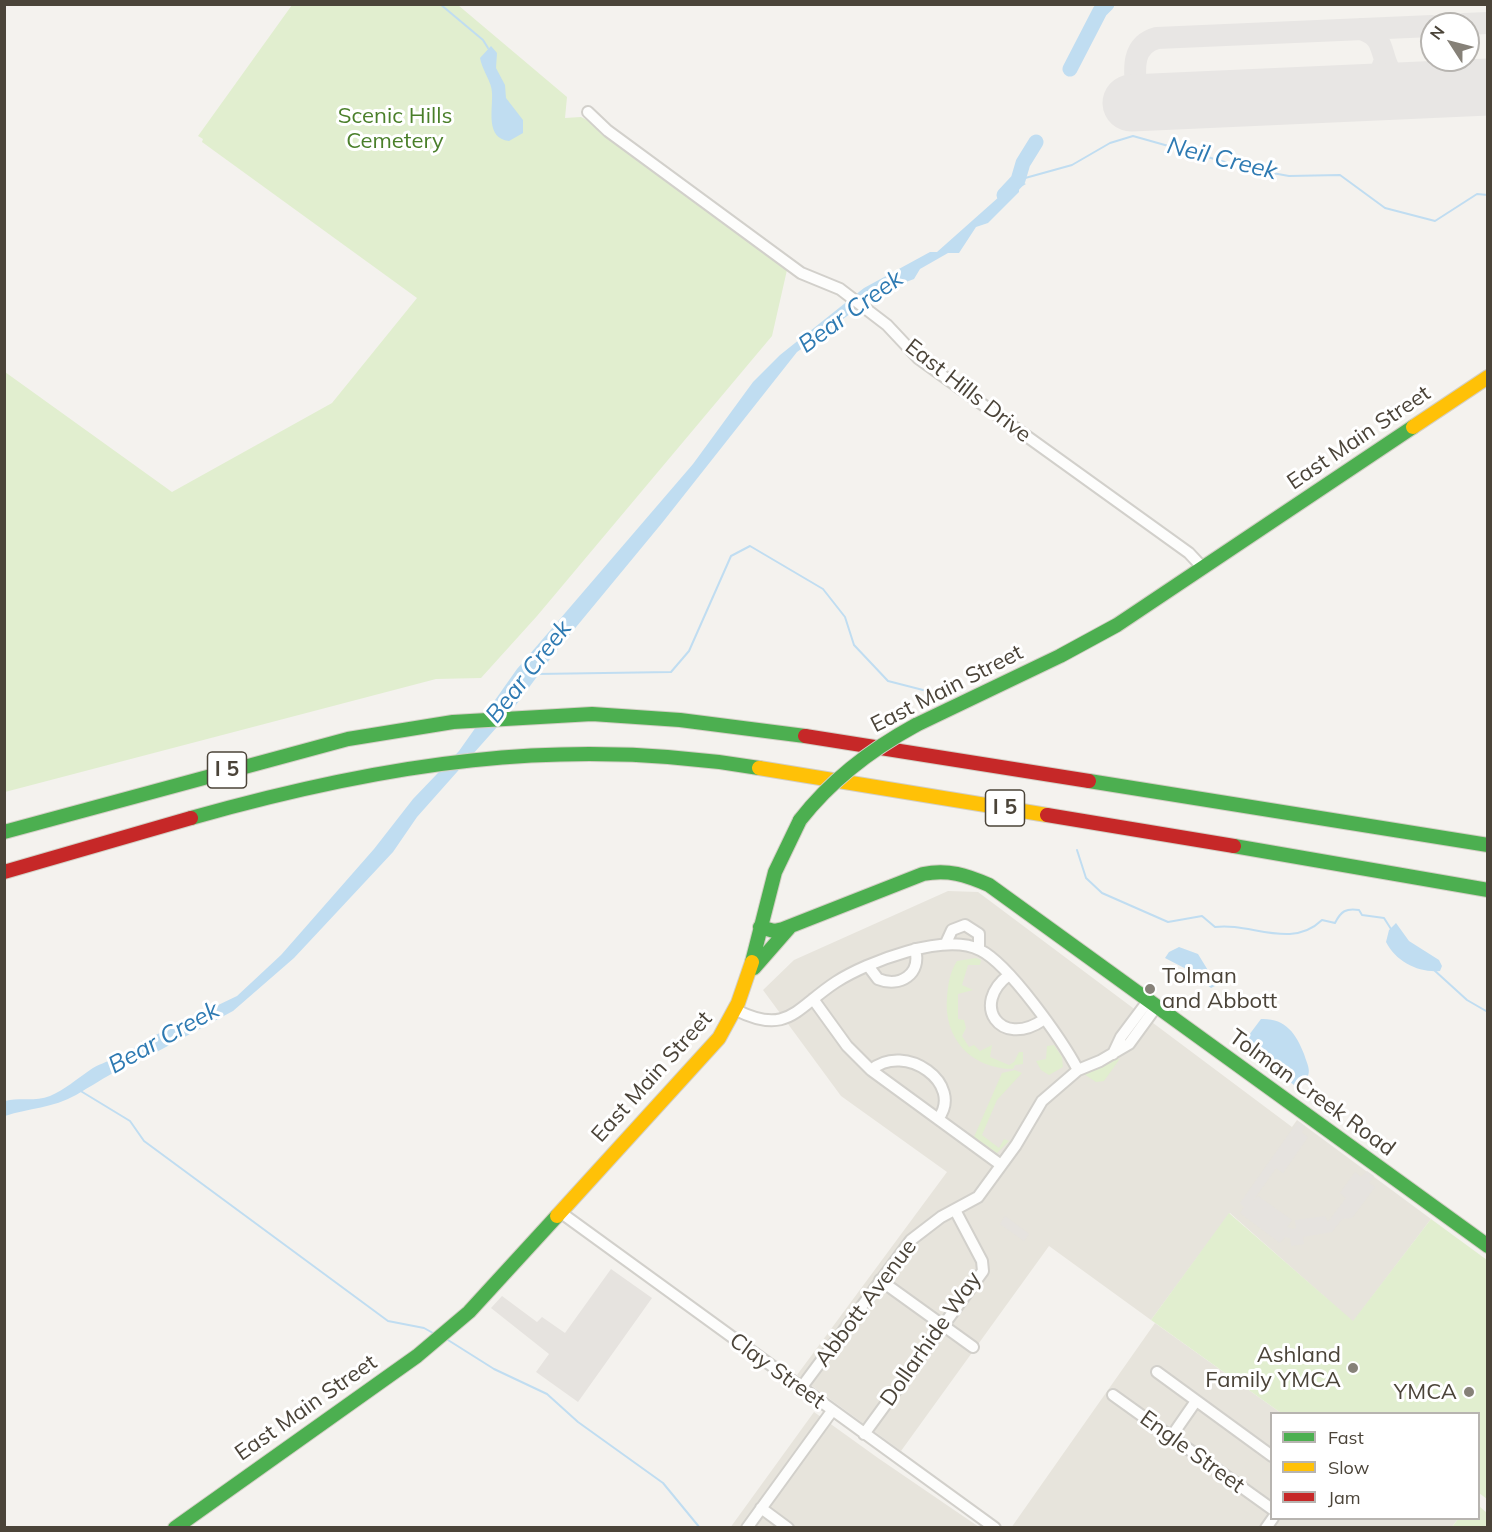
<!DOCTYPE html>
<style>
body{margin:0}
#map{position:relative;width:1492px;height:1532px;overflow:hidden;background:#f4f2ee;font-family:Mulish,sans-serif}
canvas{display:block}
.frame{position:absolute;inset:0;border:6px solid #4b4439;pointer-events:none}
.legend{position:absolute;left:1270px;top:1412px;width:210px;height:108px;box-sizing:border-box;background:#fff;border:2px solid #b7b4b0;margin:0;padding:8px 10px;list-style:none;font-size:18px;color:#4b4439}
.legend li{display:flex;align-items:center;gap:12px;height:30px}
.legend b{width:30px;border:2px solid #b7b4b0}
.north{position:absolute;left:1420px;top:12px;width:60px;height:60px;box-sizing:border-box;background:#fff;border:2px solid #b7b4b0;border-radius:50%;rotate:306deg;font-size:16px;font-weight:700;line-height:24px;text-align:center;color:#4b4439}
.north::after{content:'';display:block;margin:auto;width:21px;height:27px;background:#868178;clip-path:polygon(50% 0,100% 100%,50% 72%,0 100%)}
</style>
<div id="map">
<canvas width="1492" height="1532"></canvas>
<div class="frame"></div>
<ul class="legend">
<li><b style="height:8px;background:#4caf50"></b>Fast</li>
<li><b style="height:8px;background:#ffc107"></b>Slow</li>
<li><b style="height:8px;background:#c62828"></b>Jam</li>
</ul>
<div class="north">N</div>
</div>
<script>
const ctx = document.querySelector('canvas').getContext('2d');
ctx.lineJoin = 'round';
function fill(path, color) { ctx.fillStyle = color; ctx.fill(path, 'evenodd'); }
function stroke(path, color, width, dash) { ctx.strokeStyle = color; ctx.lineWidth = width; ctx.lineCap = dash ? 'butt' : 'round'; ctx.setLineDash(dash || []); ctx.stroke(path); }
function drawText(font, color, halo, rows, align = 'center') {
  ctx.font = font + ' Mulish,sans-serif'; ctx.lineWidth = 6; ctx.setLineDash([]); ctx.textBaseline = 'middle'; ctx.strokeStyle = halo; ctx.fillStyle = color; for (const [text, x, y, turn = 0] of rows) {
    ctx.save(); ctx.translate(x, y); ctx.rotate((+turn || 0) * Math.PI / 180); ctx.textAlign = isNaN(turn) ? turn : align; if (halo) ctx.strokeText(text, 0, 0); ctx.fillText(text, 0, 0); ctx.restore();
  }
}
fill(new Path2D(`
 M 948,891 L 978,892 L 1292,1127 L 1297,1120 L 1431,1219 L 1353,1322 L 1230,1213 L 1151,1320 L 1049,1246 L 901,1451 L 797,1375 L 947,1172 L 841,1096 L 763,990 L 794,960 Z
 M 1155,1323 L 1281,1413 L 1272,1414 L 1272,1518 L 1458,1519 L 1451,1528 L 1011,1528 Z
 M 814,1412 L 878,1458 L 979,1527 L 730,1528 Z`), '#e7e4dc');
fill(new Path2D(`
 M 292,5 L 458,5 L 567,97 L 565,118 L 581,117 L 589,121 L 787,270 L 772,336 L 537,616 L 481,678 L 436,679 L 5,792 L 5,372 L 172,492 L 332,403 L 417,298 L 202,142 L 203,139 L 198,136 Z
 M 976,958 L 981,960 L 980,965 L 968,965 L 962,985 L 973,990 L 958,994 L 958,1019 L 964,1020 L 966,1028 L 962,1036 L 969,1047 L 974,1045 L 980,1051 L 992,1045 L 990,1057 L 1009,1065 L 1014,1062 L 1019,1052 L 1023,1052 L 1023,1064 L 1015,1065 L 1013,1069 C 971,1069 943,1038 947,997 C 948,985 950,971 957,961 Z
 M 1054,1045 L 1062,1057 L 1063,1067 L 1049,1075 L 1041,1070 L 1036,1061 L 1046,1059 L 1047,1046 Z
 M 1118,1057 L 1119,1060 L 1104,1081 L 1096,1082 L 1084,1074 Z
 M 1015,1070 L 1022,1073 L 997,1100 L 982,1135 L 999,1148 L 1004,1139 L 1009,1141 L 997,1153 L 974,1137 L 1002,1073 Z
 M 1229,1213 L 1353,1321 L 1431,1219 L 1487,1260 L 1487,1499 L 1479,1493 L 1478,1414 L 1281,1413 L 1151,1320 Z
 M 1479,1506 L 1487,1513 L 1487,1527 L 1452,1527 L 1458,1519 L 1478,1518 Z`), '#e1eecf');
fill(new Path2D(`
 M 1298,1121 L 1305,1126 L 1302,1133 L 1308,1137 L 1283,1173 L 1276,1168 L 1253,1201 L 1258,1196 L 1292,1220 L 1287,1227 L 1293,1229 L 1296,1228 L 1295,1220 L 1325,1216 L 1328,1222 L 1346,1198 L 1340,1193 L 1355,1172 L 1361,1177 L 1367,1171 L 1374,1176 L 1369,1183 L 1375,1187 L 1352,1218 L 1342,1219 L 1332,1232 L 1303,1237 L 1304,1244 L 1291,1246 L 1290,1238 L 1285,1237 L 1280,1243 L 1240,1213 L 1244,1207 L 1240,1203 Z
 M 1005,1216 L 1029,1234 L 1024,1241 L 1000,1224 Z
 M 611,1269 L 652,1298 L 578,1402 L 536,1372 L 549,1354 L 491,1308 L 502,1296 L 537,1322 L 542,1317 L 565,1333 Z`), '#e6e3df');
fill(new Path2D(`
 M 491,46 L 497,53 L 496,68 L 505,85 L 506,98 L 523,120 L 523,133 L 509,141 C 485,138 493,110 492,93 C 492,82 482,70 480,58 Z
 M 1012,177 L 1026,184 L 1019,188 L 1019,192 L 988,223 L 976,227 L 959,253 L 948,253 L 920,269 L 914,279 L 882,291 L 797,352 L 662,523 L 553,655 L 513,709 L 417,817 L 393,852 L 294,958 L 233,1011 L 151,1055 C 140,1055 90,1087 76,1095 C 53,1108 29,1108 5,1116 L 5,1101 C 21,1097 35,1102 50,1096 C 64,1090 77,1079 90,1070 C 106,1059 126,1059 139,1043 L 237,996 L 281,955 L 374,849 L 413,799 L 459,751 L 517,669 L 693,464 L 753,382 L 780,355 L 864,288 L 930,252 L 937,252 L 1000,196 Z
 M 1396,923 L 1409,941 L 1439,960 L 1442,966 L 1440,971 C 1419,973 1396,962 1386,942 L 1389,930 Z
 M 1179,947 L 1198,954 L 1217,985 L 1211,988 L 1192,972 L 1165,958 L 1169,952 Z
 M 1261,1019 C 1285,1018 1296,1033 1304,1054 C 1308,1067 1313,1072 1303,1084 L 1294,1085 L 1248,1050 L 1246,1039 Z`), '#c0ddf1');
stroke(new Path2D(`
 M 440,4 L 483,40 L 488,48
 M 1018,180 L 1072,165 L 1110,143 L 1133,136 L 1250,169 L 1289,176 L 1340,175 L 1385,208 L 1435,221 L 1477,194 L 1488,195
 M 537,674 L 671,672 L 689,651 L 731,556 L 750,546 L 823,589 L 845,617 L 854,645 L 888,681 L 923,690
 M 1077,850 L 1086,878 L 1102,893 L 1168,922 L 1202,916 L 1215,927 C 1250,922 1291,950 1322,920 L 1335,923 C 1341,911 1346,908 1359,910 L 1362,915 L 1384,918 L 1391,929
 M 1434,970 L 1467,1000 L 1486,1011 L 1488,1009
 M 79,1090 L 130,1121 L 144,1141 L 388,1321 L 424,1328 L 433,1333
 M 448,1340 L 494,1369 L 547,1394 L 578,1422 L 663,1483 L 700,1528`), '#c0ddf1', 2);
stroke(new Path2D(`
 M 1070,69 L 1100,11 L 1107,4
 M 1004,195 L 1018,180 L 1023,163 L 1036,142`), '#c0ddf1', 15);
stroke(new Path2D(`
 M 1464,24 L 1488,23
 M 1360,29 C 1398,38 1367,76 1420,90
 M 1358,93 L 1377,81 L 1384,63
 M 1137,102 C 1136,78 1127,46 1157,38 L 1432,26`), '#e8e6e4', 22);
stroke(new Path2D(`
 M 1131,103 L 1488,87`), '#e8e6e4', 57);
const street = new Path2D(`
 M 588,112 L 608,131 L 801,273 L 840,289 L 887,325 L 918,358 L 1189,553 L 1203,568
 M 946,943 L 952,930 L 965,925 L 979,934 L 979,949
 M 869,967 L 878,979 C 900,988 922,974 915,949
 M 1009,975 C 970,1004 1000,1049 1043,1020
 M 813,999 L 847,1046 L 871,1070 L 1001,1165
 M 736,1010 C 788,1036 796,1008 836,982 C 867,962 945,932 980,950 C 1009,964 1062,1040 1078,1070
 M 1113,1054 L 1121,1037 L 1148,1001
 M 871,1070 C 905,1041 965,1084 938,1119
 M 560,1212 L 995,1528
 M 880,1280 L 973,1347
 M 1157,1372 L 1272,1456
 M 801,1388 L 911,1240 L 941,1217 L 978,1197 L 1016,1145 L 1042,1101 L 1078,1070 L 1100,1061 L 1129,1044 L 1156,1007
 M 1113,1395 L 1272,1509
 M 864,1434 L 983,1271 L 982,1261 L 955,1210
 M 1171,1437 L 1196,1401
 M 761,1508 L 788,1528
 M 747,1528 L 832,1411
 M 1266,1528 L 1273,1518`);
const fast = new Path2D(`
 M 916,725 L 1060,656 L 1117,625 L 1413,427
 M 1089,781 L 1488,845
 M 191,818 C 382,764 561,735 759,768
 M 4,832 L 348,739 L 453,722 L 592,714 L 680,720 L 805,736
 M 1234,846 L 1488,890
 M 760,927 L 774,931 L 783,929 L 923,874 C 948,869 966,875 989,885 L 1488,1246
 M 752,962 L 775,872 L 800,820
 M 754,968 L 789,928
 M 175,1528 L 417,1356 L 469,1312 L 557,1216`);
const slow = new Path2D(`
 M 1413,427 L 1488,377
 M 759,768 L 1047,815
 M 557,1216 L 719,1038 L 738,1003 L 752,962`);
const jam = new Path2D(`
 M 805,736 L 1089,781
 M 1047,815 L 1234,846
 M 4,872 L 191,818`);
stroke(street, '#d2d0cb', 14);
stroke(fast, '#d3cfc5', 16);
stroke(slow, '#d3cfc5', 16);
stroke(jam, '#d3cfc5', 16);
stroke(street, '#fdfdfc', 10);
stroke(fast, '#4caf50', 14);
stroke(slow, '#ffc107', 14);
stroke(jam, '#c62828', 14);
const fastBridge = new Path2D(`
 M 800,820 C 832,779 870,750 916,725`);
stroke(fastBridge, '#d3cfc5', 16, []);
stroke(fastBridge, '#4caf50', 14);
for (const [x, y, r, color] of [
 [1150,989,6,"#868178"],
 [1353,1368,6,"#868178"],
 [1469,1392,6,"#868178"]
]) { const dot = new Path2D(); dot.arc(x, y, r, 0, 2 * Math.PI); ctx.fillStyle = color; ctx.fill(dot); stroke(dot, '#fff', 2); }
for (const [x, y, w] of [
 [227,770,39],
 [1005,808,39]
]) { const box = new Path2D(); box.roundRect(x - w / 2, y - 18, w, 36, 4.5); ctx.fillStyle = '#fff'; ctx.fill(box); stroke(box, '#4b4439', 1.5); }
drawText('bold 21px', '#4b4439', null, [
 ["I 5",227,770],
 ["I 5",1005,808]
]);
drawText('22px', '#4a7f2a', '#fff', [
 ["Scenic Hills",395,116],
 ["Cemetery",395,141]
]);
drawText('22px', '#4b4439', '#fff', [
 ["East Hills Drive",968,391,38],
 ["East Main Street",1359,438,-34],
 ["East Main Street",947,689,-27],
 ["East Main Street",652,1077,-48],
 ["Tolman Creek Road",1312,1093,36],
 ["Abbott Avenue",866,1303,-53],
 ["Dollarhide Way",931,1339,-55],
 ["Clay Street",777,1371,36],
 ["East Main Street",306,1408,-35],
 ["Engle Street",1192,1452,36]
]);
drawText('22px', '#4b4439', '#fff', [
 ["Tolman",1162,976,"left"],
 ["and Abbott",1162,1001,"left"],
 ["Ashland",1341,1355],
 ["Family YMCA",1341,1380],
 ["YMCA",1457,1392]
], 'right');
drawText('italic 24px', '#2e7ab2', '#fff', [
 ["Neil Creek",1222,159,14],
 ["Bear Creek",851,312,-36],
 ["Bear Creek",529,672,-52],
 ["Bear Creek",164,1038,-29]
]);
</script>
